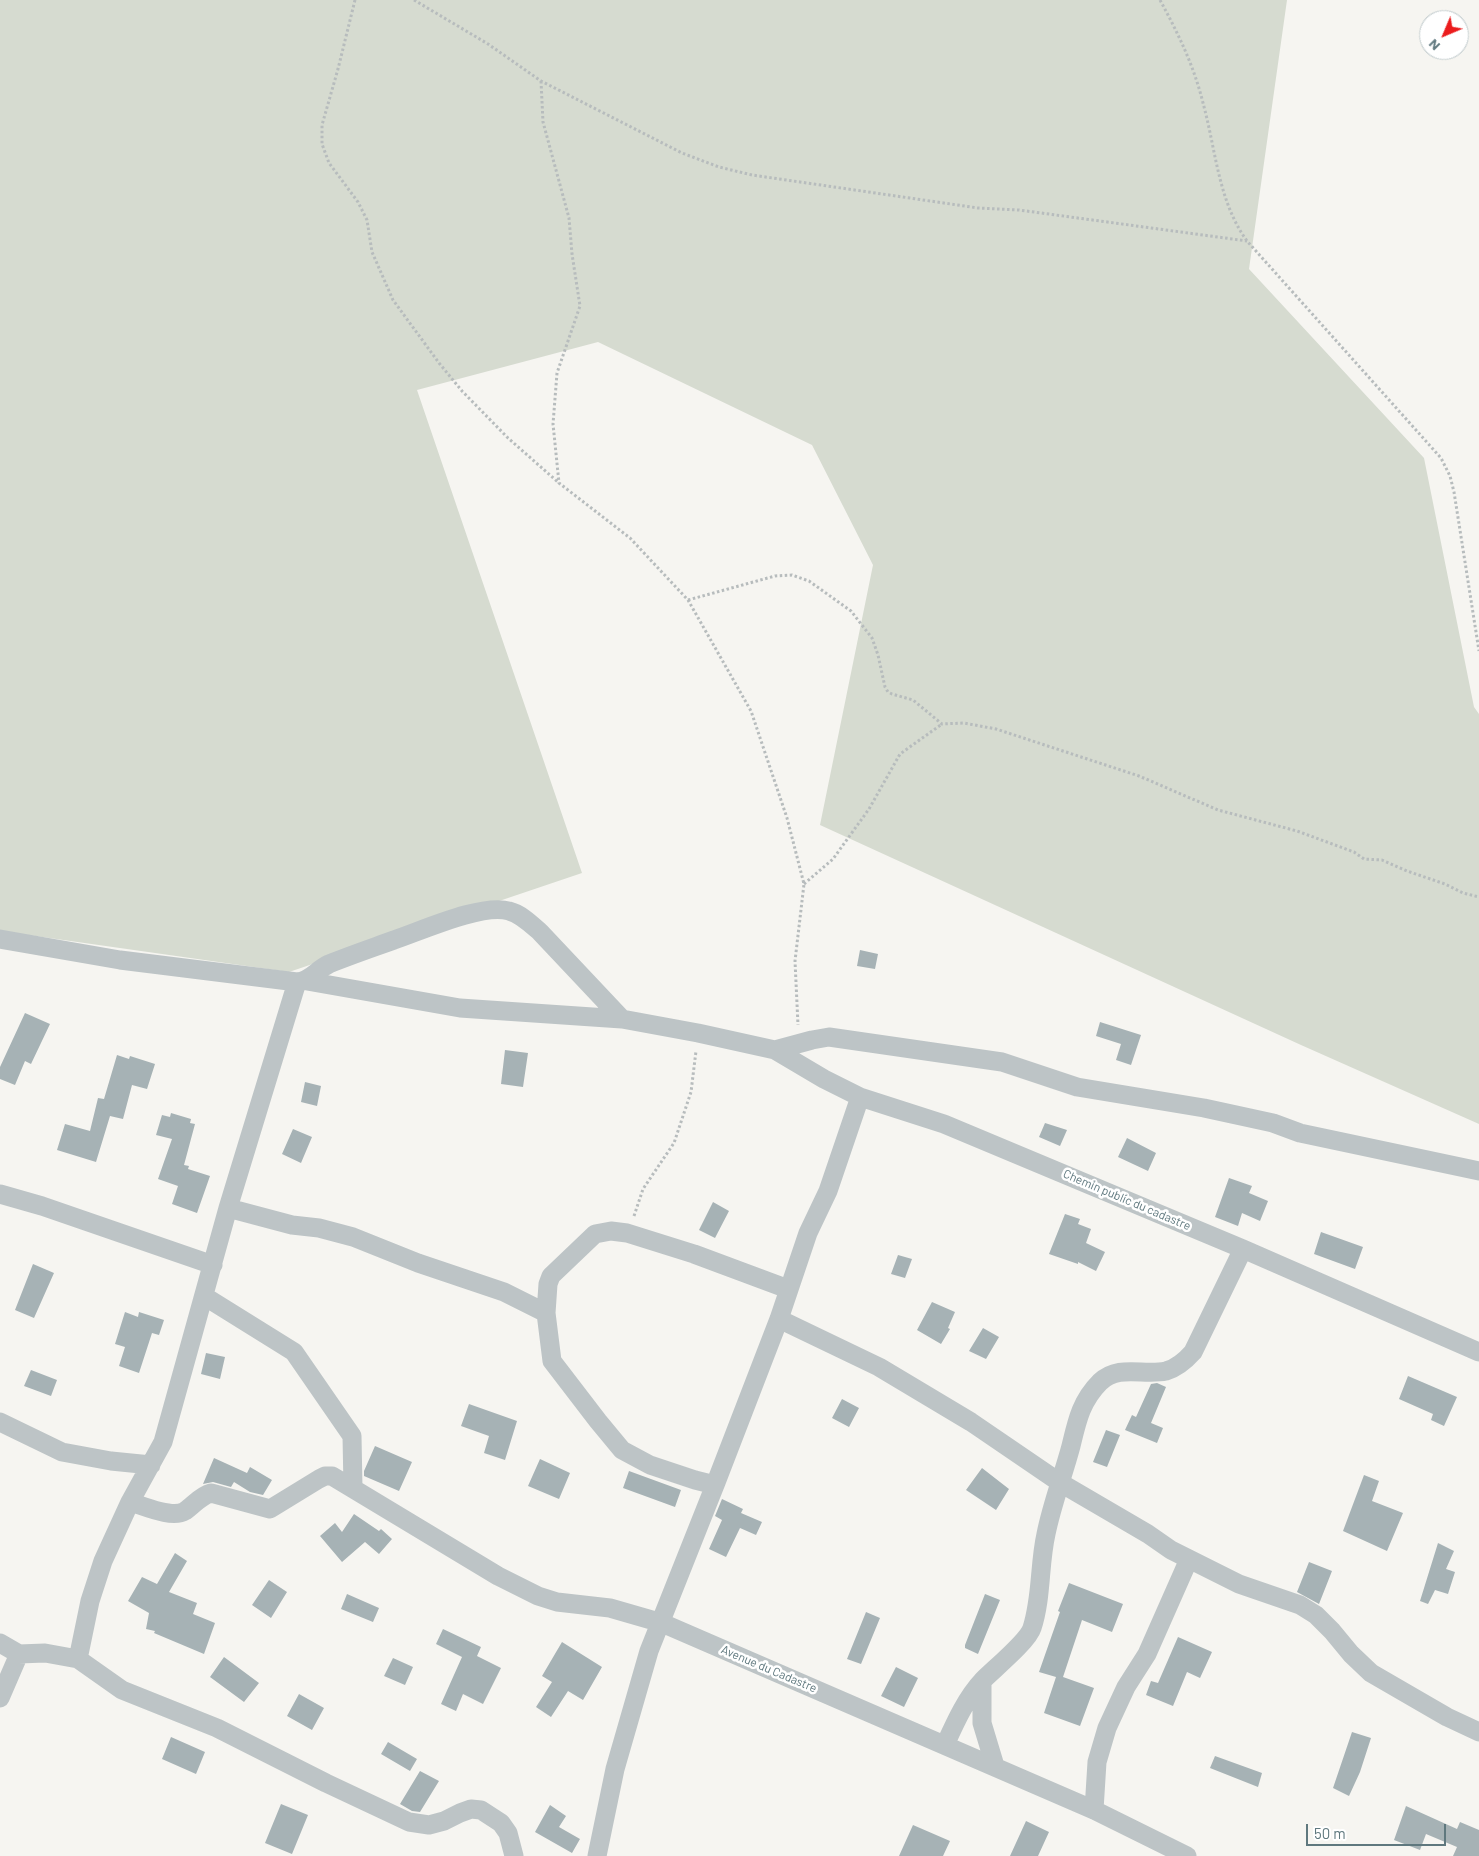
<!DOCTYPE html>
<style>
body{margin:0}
#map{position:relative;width:1479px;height:1856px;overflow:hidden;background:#f6f5f1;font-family:Barlow,sans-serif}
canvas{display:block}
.north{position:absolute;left:1419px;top:10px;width:50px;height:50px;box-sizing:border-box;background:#fff;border:1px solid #bfc9cb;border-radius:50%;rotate:225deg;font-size:14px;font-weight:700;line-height:20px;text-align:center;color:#5f787e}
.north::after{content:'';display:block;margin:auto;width:18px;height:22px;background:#eb1c1d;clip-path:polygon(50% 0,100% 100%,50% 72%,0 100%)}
.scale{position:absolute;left:1306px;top:1824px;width:140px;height:22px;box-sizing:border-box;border:2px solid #5f787e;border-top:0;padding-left:6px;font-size:15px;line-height:18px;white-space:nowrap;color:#5f787e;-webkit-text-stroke:4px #fff;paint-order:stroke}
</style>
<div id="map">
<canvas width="1479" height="1856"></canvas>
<div class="north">N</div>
<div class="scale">50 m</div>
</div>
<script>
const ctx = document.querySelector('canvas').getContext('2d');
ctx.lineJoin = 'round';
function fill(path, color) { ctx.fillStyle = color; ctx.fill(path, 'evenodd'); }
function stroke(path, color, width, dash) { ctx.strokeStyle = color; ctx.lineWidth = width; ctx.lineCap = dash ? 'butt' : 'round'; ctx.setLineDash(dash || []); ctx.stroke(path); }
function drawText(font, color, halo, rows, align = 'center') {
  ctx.font = font + ' Barlow,sans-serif'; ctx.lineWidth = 5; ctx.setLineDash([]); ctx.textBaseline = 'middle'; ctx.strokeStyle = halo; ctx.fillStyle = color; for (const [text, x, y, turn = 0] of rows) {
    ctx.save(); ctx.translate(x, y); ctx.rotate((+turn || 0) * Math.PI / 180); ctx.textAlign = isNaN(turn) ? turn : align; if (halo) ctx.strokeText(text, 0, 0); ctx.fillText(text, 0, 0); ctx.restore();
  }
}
fill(new Path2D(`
 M 0,0 L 1287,0 L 1249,269 L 1424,458 L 1474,707 L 1479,714 L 1479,1124 L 1301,1045 L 820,825 L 873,565 L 812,445 L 598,342 L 417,390 L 582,873 L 289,972 L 0,931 Z`), '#d6dbd0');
fill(new Path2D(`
 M 860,950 L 878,954 L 875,969 L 857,966 Z
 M 25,1013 L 50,1024 L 31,1064 L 25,1061 L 15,1085 L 0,1079 L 0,1067 Z
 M 1100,1022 L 1141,1035 L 1131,1065 L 1116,1060 L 1121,1044 L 1096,1036 Z
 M 505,1050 L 528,1053 L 523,1087 L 501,1084 Z
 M 117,1055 L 129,1059 L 130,1056 L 155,1064 L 147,1089 L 132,1085 L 123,1119 L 110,1116 L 96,1162 L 57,1150 L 65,1124 L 90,1131 L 98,1098 L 104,1099 Z
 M 305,1082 L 321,1086 L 317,1106 L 301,1102 Z
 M 171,1113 L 191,1119 L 190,1123 L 195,1124 L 184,1165 L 189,1166 L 188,1169 L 210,1176 L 197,1213 L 172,1204 L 178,1186 L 158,1179 L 172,1139 L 156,1135 L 162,1115 L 170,1117 Z
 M 1045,1123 L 1067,1130 L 1060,1146 L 1039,1137 Z
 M 293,1129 L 312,1137 L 301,1163 L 282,1154 Z
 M 1127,1138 L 1156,1153 L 1148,1171 L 1118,1157 Z
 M 1229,1178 L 1252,1186 L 1249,1193 L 1268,1201 L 1260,1221 L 1242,1213 L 1238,1226 L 1215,1217 Z
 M 713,1202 L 729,1211 L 715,1238 L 699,1230 Z
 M 1065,1214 L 1080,1219 L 1078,1224 L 1091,1229 L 1086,1243 L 1105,1252 L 1096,1271 L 1078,1262 L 1078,1264 L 1049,1254 Z
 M 1321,1232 L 1363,1247 L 1355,1269 L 1314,1254 Z
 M 898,1255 L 912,1259 L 905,1278 L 891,1274 Z
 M 33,1264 L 54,1273 L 34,1318 L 15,1310 Z
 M 932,1302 L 955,1312 L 948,1328 L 950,1329 L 941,1344 L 917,1330 Z
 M 125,1312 L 138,1317 L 139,1312 L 164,1320 L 159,1335 L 152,1333 L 139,1373 L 119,1366 L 125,1347 L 115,1344 Z
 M 983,1328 L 999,1337 L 986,1359 L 969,1351 Z
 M 206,1353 L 225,1357 L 220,1379 L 201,1374 Z
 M 31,1370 L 57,1380 L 51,1396 L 24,1386 Z
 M 1408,1376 L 1457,1397 L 1444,1426 L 1431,1420 L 1433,1414 L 1399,1399 Z
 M 1157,1383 L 1166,1387 L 1151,1423 L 1163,1428 L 1157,1443 L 1125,1430 L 1132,1415 L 1136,1417 L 1151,1384 Z
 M 842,1399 L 859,1408 L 849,1427 L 832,1418 Z
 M 469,1404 L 517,1421 L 505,1460 L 484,1453 L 489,1436 L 461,1426 Z
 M 1106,1430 L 1120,1435 L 1107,1467 L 1093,1462 Z
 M 375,1446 L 412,1462 L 399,1491 L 364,1476 L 364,1471 Z
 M 214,1458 L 247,1473 L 250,1467 L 272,1480 L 263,1495 L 250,1492 L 234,1482 L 231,1487 L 213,1482 L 203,1484 Z
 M 540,1459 L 570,1473 L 559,1499 L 528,1486 Z
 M 982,1468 L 1009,1489 L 996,1510 L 966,1490 Z
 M 629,1471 L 681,1490 L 675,1507 L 623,1488 Z
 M 1364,1475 L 1379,1481 L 1372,1501 L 1403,1513 L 1387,1551 L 1343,1531 Z
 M 722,1499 L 743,1509 L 741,1513 L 762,1522 L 756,1535 L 740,1528 L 726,1557 L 709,1549 L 722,1520 L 715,1516 Z
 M 354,1514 L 379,1531 L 381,1529 L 392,1539 L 379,1554 L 365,1542 L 342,1562 L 320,1536 L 335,1523 L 342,1532 Z
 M 1438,1543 L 1454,1551 L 1446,1569 L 1455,1572 L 1448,1594 L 1435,1590 L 1428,1604 L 1420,1601 Z
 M 175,1553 L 187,1561 L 169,1592 L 197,1603 L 193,1614 L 215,1623 L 204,1654 L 154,1633 L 155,1631 L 146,1629 L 149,1613 L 128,1601 L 142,1577 L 157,1584 Z
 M 1309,1562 L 1332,1571 L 1319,1604 L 1297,1592 Z
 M 269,1580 L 287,1592 L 271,1618 L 252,1605 Z
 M 1069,1583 L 1123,1604 L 1112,1632 L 1082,1620 L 1063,1677 L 1094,1688 L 1080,1726 L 1044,1713 L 1056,1677 L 1039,1672 L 1060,1612 L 1058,1611 Z
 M 347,1594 L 379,1608 L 373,1622 L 341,1609 Z
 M 985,1594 L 1000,1600 L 978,1654 L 965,1648 L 965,1645 Z
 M 866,1612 L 880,1618 L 861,1664 L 847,1659 Z
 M 443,1629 L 481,1647 L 477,1656 L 501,1668 L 483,1704 L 463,1694 L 456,1711 L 441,1704 L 462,1657 L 436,1644 Z
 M 1178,1637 L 1212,1652 L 1200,1678 L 1187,1672 L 1173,1706 L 1146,1695 L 1151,1681 L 1158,1683 Z
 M 562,1642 L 602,1667 L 583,1700 L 568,1691 L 551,1717 L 536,1707 L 552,1682 L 542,1676 Z
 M 224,1657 L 259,1683 L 244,1702 L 210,1677 Z
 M 393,1658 L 413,1667 L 405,1685 L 384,1676 Z
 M 896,1667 L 918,1678 L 904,1707 L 881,1696 Z
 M 299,1694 L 324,1708 L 312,1730 L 287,1716 Z
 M 1352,1732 L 1371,1738 L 1360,1772 L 1349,1796 L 1333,1788 Z
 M 171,1737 L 205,1752 L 196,1774 L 162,1759 Z
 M 388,1742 L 417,1759 L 410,1771 L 381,1754 Z
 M 1215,1756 L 1262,1773 L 1258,1787 L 1210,1768 Z
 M 420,1771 L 439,1781 L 420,1812 L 412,1811 L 400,1804 Z
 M 281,1804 L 308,1815 L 292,1854 L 265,1843 Z
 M 550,1805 L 566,1816 L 559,1827 L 580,1839 L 572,1853 L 535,1832 Z
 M 1406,1806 L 1457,1829 L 1460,1822 L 1479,1830 L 1479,1856 L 1453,1856 L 1457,1847 L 1426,1834 L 1420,1850 L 1394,1840 Z
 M 1026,1821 L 1049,1832 L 1038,1856 L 1010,1856 Z
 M 913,1825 L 950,1841 L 943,1856 L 899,1856 Z`), '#a6b2b5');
stroke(new Path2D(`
 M 355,0 L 338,69 L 322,125 L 322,144 L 329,163 L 358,202 L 367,220 L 372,252 L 393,300 L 439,363 L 462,391 L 508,438 L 559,483
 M 414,0 L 488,44 L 541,81 L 682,153 L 719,167 L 752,175 L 978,208 L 1019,210 L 1247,241
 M 1160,0 C 1178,33 1194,66 1203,103 C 1216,150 1218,201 1247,241 L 1441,458 L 1450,476 L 1454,492 L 1479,651
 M 541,81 L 543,122 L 569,218 L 572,254 L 580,306 L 557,373 L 553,424 L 559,483 L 630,538 L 688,600 L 751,711 L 787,818 L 804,884 L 795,961 L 798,1025
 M 688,600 L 775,576 L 792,575 L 809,581 L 851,611 L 872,638 L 878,655 L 885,687 L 888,692 L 892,694 L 913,700 L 942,724 L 964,723 L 996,729 L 1139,776 L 1218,810 L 1297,831 L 1354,852 L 1364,859 L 1382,860 L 1407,871 L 1445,884 L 1463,893 L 1479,897
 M 804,884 L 833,859 L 869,809 L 900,754 L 942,724
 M 634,1216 L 643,1189 L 674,1143 L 691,1092 L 696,1051`), '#b7bcbd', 3, [2.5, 2.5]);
stroke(new Path2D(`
 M 0,939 L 120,960 L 297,982 C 311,981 316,970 329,964 C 351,955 372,948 394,940 C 421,931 482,903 509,911 C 521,914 531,924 540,932 L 622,1019 L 698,1033 L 775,1050 L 812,1040 L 829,1037 L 1002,1062 L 1077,1087 L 1204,1108 L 1273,1123 L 1300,1133 L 1479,1171
 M 307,981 L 460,1008 L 622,1019
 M 775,1050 L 824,1079 L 860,1097 L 944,1124 L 1243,1249 L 1479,1352
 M 0,1194 L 42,1206 L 213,1265
 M 228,1208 L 292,1225 L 319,1228 L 353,1237 L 418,1263 L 504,1292 L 546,1313 L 552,1361 L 598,1421 L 622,1450 L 650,1465 L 695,1480 L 715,1485 L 779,1319 L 808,1233 L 828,1191 L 860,1097
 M 204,1296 L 294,1352 L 352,1436 L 353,1488
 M 546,1313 L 548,1284 L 551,1276 L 595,1234 L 611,1231 L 627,1233 L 694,1254 L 788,1289
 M 779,1319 L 879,1367 L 971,1422 L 1059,1482 L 1148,1534 L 1171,1550 L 1239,1584 L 1300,1605 L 1316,1615 L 1332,1631 L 1351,1654 L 1371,1673 L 1447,1717 L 1479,1732
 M 0,1422 L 62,1452 L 111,1461 L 151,1465
 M 130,1502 C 144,1506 172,1519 185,1511 C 194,1505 200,1496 211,1493 L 270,1509 L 319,1479 L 325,1476 L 332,1476 L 498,1576 L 538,1596 L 557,1602 L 610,1608 L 662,1623 L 1094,1810 L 1187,1856
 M 0,1643 L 19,1654
 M 78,1659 L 90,1601 L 103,1561 L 130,1502 L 163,1442 L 228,1208 L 297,982
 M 982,1681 L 982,1723 L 995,1766
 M 0,1698 L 19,1654 L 45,1653 L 78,1659 L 122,1690 L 217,1728 L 326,1783 L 409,1822 L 429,1825 L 444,1821 L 460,1813 L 471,1809 L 481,1810 L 501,1823 L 508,1833 L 514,1856
 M 945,1745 C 955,1723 966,1698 983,1680 C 995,1668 1028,1641 1032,1628 C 1042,1597 1039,1565 1046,1534 C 1052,1504 1063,1476 1071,1446 C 1077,1421 1081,1401 1100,1382 C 1119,1364 1143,1376 1166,1371 C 1177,1368 1185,1361 1193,1352 L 1243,1249
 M 1094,1810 L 1097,1762 L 1107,1728 L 1126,1687 L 1147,1654 L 1189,1559
 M 597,1856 L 615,1769 L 649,1651 L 715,1485`), '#bdc4c6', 19);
drawText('12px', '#5f787e', '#fff', [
 ["Chemin public du cadastre",1127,1200,23],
 ["Avenue du Cadastre",769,1669,23]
]);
</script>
